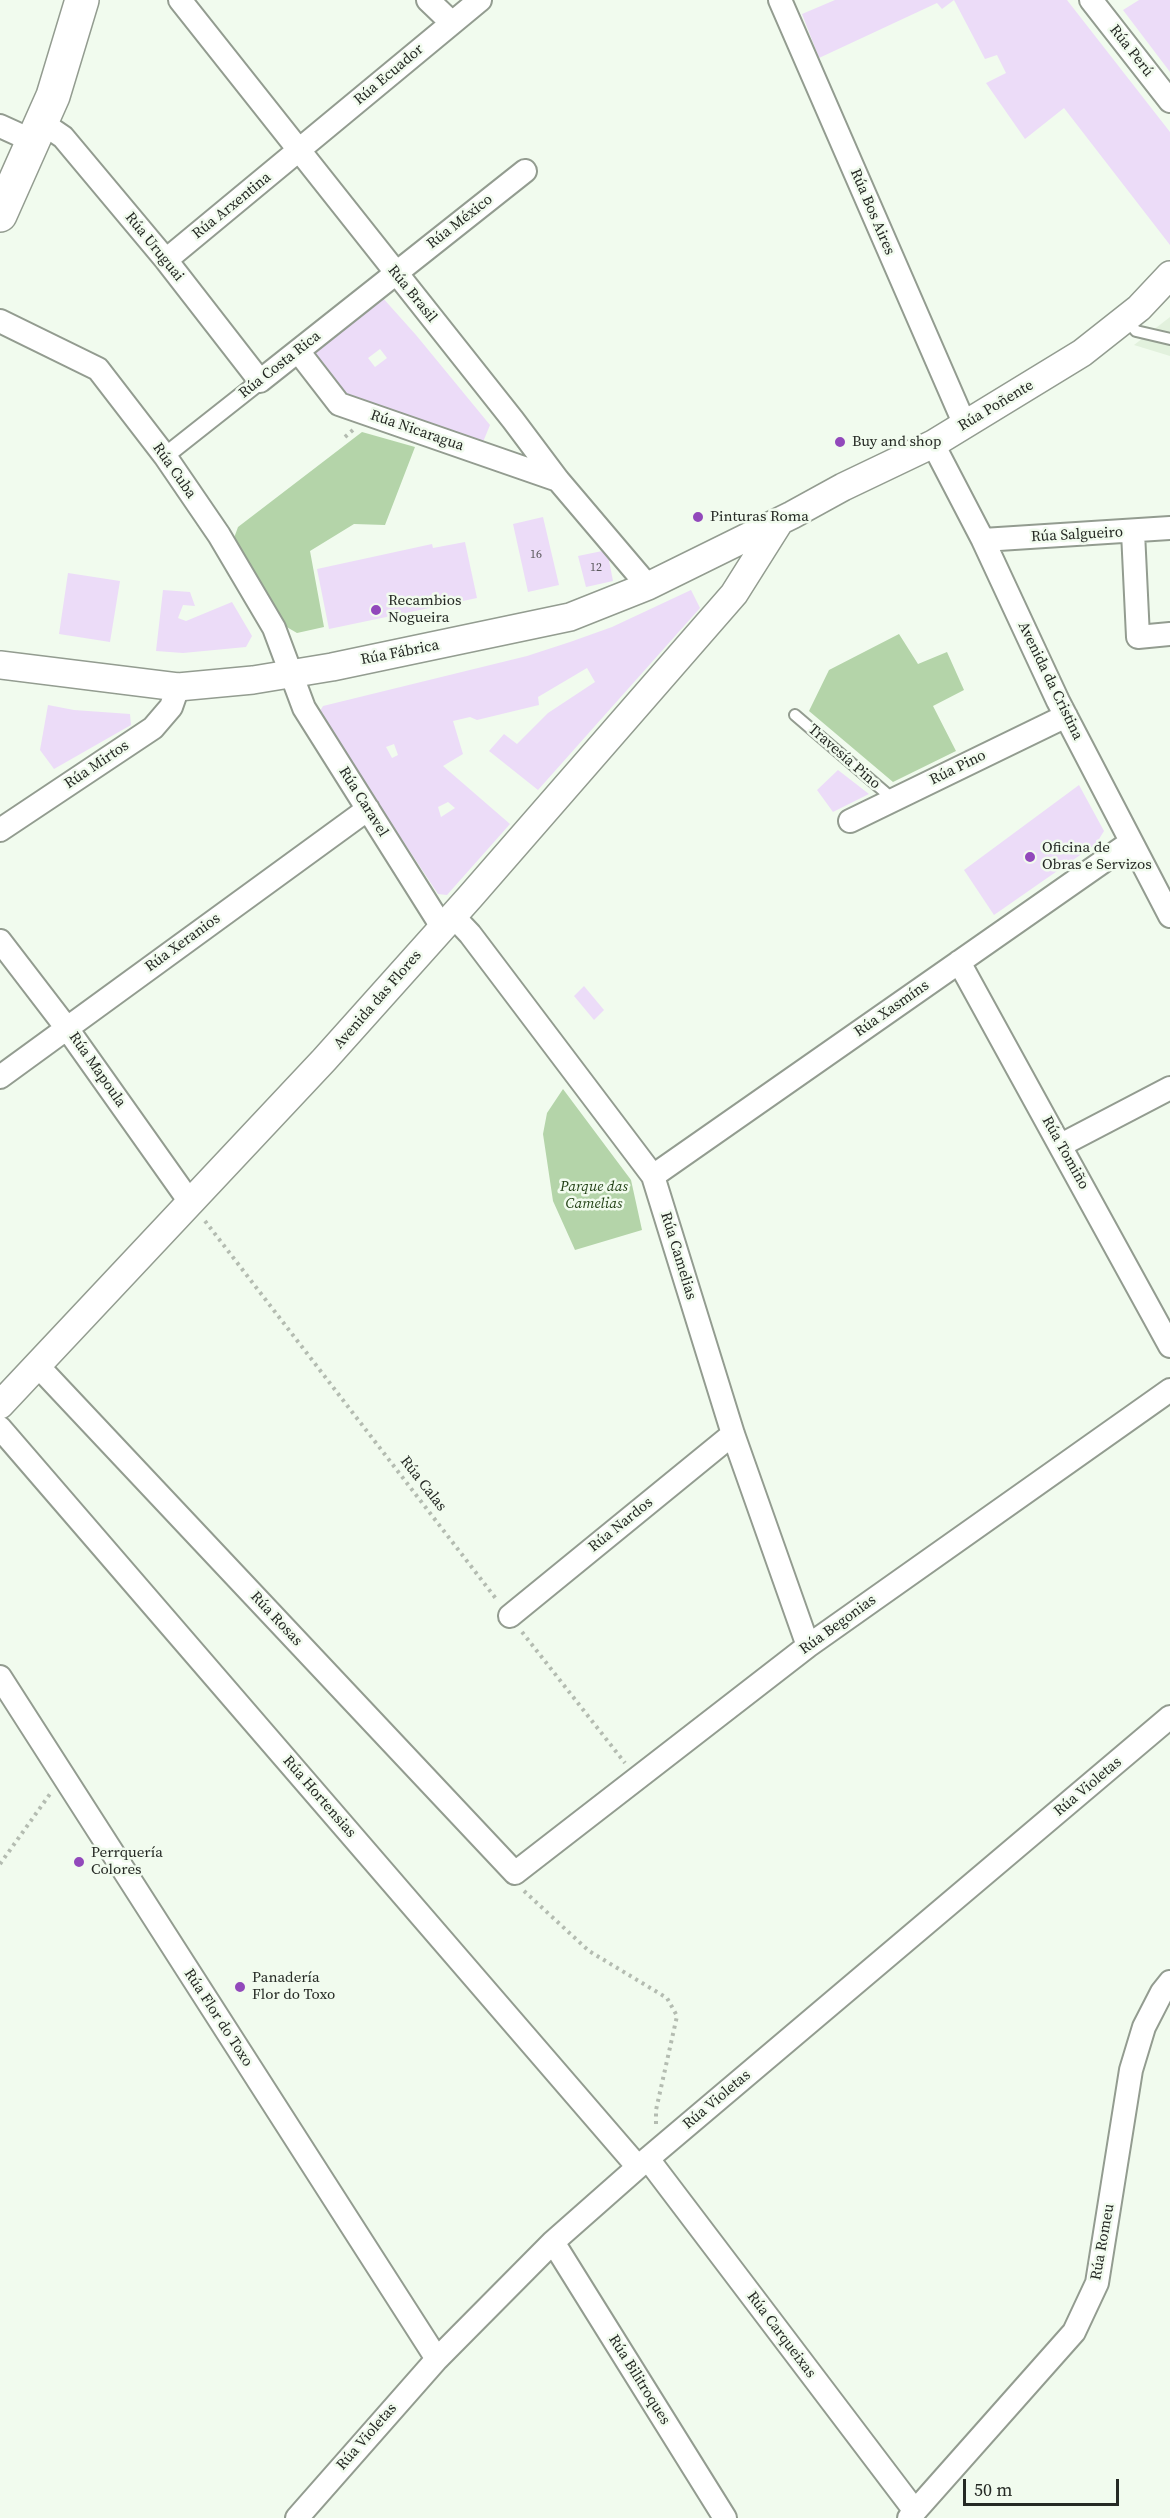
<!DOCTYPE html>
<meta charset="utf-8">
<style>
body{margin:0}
#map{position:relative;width:1170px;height:2518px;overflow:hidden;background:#f1fbee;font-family:"Source Serif 4",serif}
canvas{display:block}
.scale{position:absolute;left:963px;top:2479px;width:156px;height:27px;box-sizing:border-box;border:3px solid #252924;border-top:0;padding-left:8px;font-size:18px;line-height:21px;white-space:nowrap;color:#252924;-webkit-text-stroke:4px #f1fbee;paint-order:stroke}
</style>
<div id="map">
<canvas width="1170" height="2518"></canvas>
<div class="scale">50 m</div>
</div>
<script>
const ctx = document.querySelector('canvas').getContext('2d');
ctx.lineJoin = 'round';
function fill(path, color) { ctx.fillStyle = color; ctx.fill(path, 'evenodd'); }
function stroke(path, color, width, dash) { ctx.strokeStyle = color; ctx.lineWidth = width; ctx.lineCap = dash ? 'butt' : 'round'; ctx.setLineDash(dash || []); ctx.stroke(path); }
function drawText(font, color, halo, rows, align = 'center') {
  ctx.font = font + ' "Source Serif 4",serif'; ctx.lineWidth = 5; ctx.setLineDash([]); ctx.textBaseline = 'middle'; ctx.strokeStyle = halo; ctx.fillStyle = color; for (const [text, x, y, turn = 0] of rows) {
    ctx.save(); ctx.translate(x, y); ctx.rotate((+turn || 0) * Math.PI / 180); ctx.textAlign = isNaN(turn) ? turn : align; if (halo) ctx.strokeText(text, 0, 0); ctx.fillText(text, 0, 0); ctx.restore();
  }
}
fill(new Path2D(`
 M 1170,317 L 1170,356 L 1134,345 Z`), '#e2f1dd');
fill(new Path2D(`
 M 362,432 L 415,447 L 385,525 L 354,524 L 310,551 L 324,627 L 297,633 L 285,626 L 234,538 L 238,527 Z
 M 899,634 L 918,664 L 947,652 L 964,690 L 933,706 L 956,751 L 893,782 L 809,711 L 829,670 Z
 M 563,1089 L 631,1180 L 642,1230 L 575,1250 L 553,1201 L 543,1134 L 547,1113 Z`), '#b4d4a9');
fill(new Path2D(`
 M 835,0 L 1067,0 L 1170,132 L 1170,245 L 1064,108 L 1025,139 L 986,83 L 1006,73 L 997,55 L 985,59 L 954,0 L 942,9 L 937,3 L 819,58 L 802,14 Z
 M 1139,0 L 1170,0 L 1170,72 L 1123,10 Z
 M 382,297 L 416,335 L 490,425 L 483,442 L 348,395 L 313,352 ZM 380,349 L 387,358 L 375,367 L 368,358 Z
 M 543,517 L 559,585 L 528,592 L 513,524 Z
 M 465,542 L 477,598 L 329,629 L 317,569 L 432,544 L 433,548 Z
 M 607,550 L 613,581 L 586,587 L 578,556 Z
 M 68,573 L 120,581 L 110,642 L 59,634 Z
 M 163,590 L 190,592 L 195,606 L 183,605 L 178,618 L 186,621 L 232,602 L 252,636 L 246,647 L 183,653 L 156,651 Z
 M 691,590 L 700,608 L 538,790 L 489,751 L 504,734 L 517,744 L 548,713 L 595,682 L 587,668 L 538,697 L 539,705 L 477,720 L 470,717 L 453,721 L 463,754 L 443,766 L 510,824 L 447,895 L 438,894 L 360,776 L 317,716 L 323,706 L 527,656 L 570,642 L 612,627 ZM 394,744 L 398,755 L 392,758 L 386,747 ZM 448,802 L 455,808 L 441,817 L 438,807 Z
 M 48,705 L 74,710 L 130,714 L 131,725 L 54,769 L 40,750 Z
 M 838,770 L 869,794 L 833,812 L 817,790 Z
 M 1079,785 L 1104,831 L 1096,844 L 994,915 L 964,870 Z
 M 584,986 L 604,1010 L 594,1020 L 574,996 Z`), '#ecdcf8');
const service = new Path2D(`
 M 1126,319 L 1136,331 L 1170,339
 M 795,715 L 893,799`);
const pedestrian = new Path2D(`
 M 165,456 L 260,381`);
const minor = new Path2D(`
 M 180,0 L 513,420 L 558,480 L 648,586
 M 428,0 L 452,23
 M 780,0 L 965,425
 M 1091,0 L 1170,101
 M 41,122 L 63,137 L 166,260 L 260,381 L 525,171
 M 0,126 L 33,141
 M 166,260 L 480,0
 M 0,321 L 98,369 L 165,456 L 219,535 L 274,628 L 304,708 L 442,927
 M 298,351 L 339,404 L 558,480
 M 933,444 L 983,540 L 1058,701 L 1170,916
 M 1133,532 L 1138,637 L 1170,634
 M 983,540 L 1170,528
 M 850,821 L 1066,716
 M 0,830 L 153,728 L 171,707 L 178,687
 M 453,916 L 470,934 L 653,1176 L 733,1434 L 808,1646
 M 0,941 L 66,1027 L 190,1202
 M 959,962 L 1170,1346
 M 0,1077 L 368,809
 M 1061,1145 L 1170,1088
 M 653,1176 L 1131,842
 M 37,1365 L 515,1873 L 808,1646 L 1170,1390
 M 0,1428 L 638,2167
 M 510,1616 L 733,1434
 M 0,1677 L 437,2359
 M 648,2159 L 915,2511
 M 553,2242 L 725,2518
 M 297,2518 L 437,2359 L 553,2242 L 638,2167 L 1170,1717
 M 909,2518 L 1074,2332 L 1097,2283 L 1131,2070 L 1144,2027 L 1162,1992 L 1170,1982`);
const tertiary = new Path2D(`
 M 0,665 L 178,687 L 253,680 L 332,667 L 570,617 L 648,586 L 792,515 L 843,487 L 933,444 L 1082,353 L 1139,308 L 1170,275
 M 0,1405 L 324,1060 L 470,897 L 734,594 L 780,521`);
const primary = new Path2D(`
 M 0,215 L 53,96 L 82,0`);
stroke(service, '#939c90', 14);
stroke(pedestrian, '#939c90', 20);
stroke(minor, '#939c90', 26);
stroke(tertiary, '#939c90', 30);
stroke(primary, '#939c90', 36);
stroke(new Path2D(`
 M 345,437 L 353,430
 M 205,1221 L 497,1600
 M 522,1632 L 625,1763
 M 0,1864 L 50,1794
 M 524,1891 L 589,1951 L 667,1998 L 677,2016 L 656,2110 L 656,2124`), '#b4bcb1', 4, [3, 4.5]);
stroke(service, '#fff', 10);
stroke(pedestrian, '#fff', 16);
stroke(minor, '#fff', 22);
stroke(tertiary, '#fff', 27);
stroke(primary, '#fff', 33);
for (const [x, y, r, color] of [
 [840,442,6,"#9249bb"],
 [698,517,6,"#9249bb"],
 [376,610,6,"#9249bb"],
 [1030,857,6,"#9249bb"],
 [79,1862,6,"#9249bb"],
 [240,1987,6,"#9249bb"]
]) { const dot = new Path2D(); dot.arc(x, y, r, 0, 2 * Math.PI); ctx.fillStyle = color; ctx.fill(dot); stroke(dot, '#f1fbee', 2); }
drawText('12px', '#575659', null, [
 ["16",536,555],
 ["12",596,568]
]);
drawText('15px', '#252924', '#f1fbee', [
 ["Rúa Perú",1131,51,52],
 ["Rúa Ecuador",389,75,-40],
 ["Rúa Arxentina",232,206,-39],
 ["Rúa Bos Aires",872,212,67],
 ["Rúa México",460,222,-38],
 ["Rúa Uruguai",154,247,51],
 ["Rúa Brasil",412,294,51],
 ["Rúa Costa Rica",280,365,-38],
 ["Rúa Poñente",996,406,-31],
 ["Rúa Nicaragua",417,431,19],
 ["Rúa Cuba",174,471,55],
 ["Rúa Salgueiro",1077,535,-3],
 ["Rúa Fábrica",400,653,-11],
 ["Avenida da Cristina",1050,681,64],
 ["Travesía Pino",844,757,41],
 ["Rúa Mirtos",97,765,-34],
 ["Rúa Pino",958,768,-26],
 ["Rúa Caravel",363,802,58],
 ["Rúa Xeranios",183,943,-36],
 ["Avenida das Flores",378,1000,-49],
 ["Rúa Xasmíns",892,1009,-35],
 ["Rúa Mapoula",97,1070,55],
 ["Rúa Tomiño",1065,1153,61],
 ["Rúa Camelias",678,1256,73],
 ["Rúa Calas",423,1484,52],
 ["Rúa Nardos",621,1525,-39],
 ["Rúa Rosas",276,1619,47],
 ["Rúa Begonias",838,1625,-36],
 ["Rúa Violetas",1088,1787,-40],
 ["Rúa Hortensias",319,1797,49],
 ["Rúa Flor do Toxo",218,2018,57],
 ["Rúa Violetas",717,2100,-40],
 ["Rúa Romeu",1103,2242,-80],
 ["Rúa Carqueixas",781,2335,53],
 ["Rúa Bilitroques",639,2380,58],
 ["Rúa Violetas",367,2437,-49]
]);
drawText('15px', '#252924', '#f1fbee', [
 ["Buy and shop",852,442],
 ["Pinturas Roma",710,517],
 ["Recambios",388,601],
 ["Nogueira",388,618],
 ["Oficina de",1042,848],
 ["Obras e Servizos",1042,865],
 ["Perrquería",91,1853],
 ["Colores",91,1870],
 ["Panadería",252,1978],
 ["Flor do Toxo",252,1995]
], 'left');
drawText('italic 15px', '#1f3e12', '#f1fbee', [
 ["Parque das",594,1187],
 ["Camelias",594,1204]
]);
</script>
